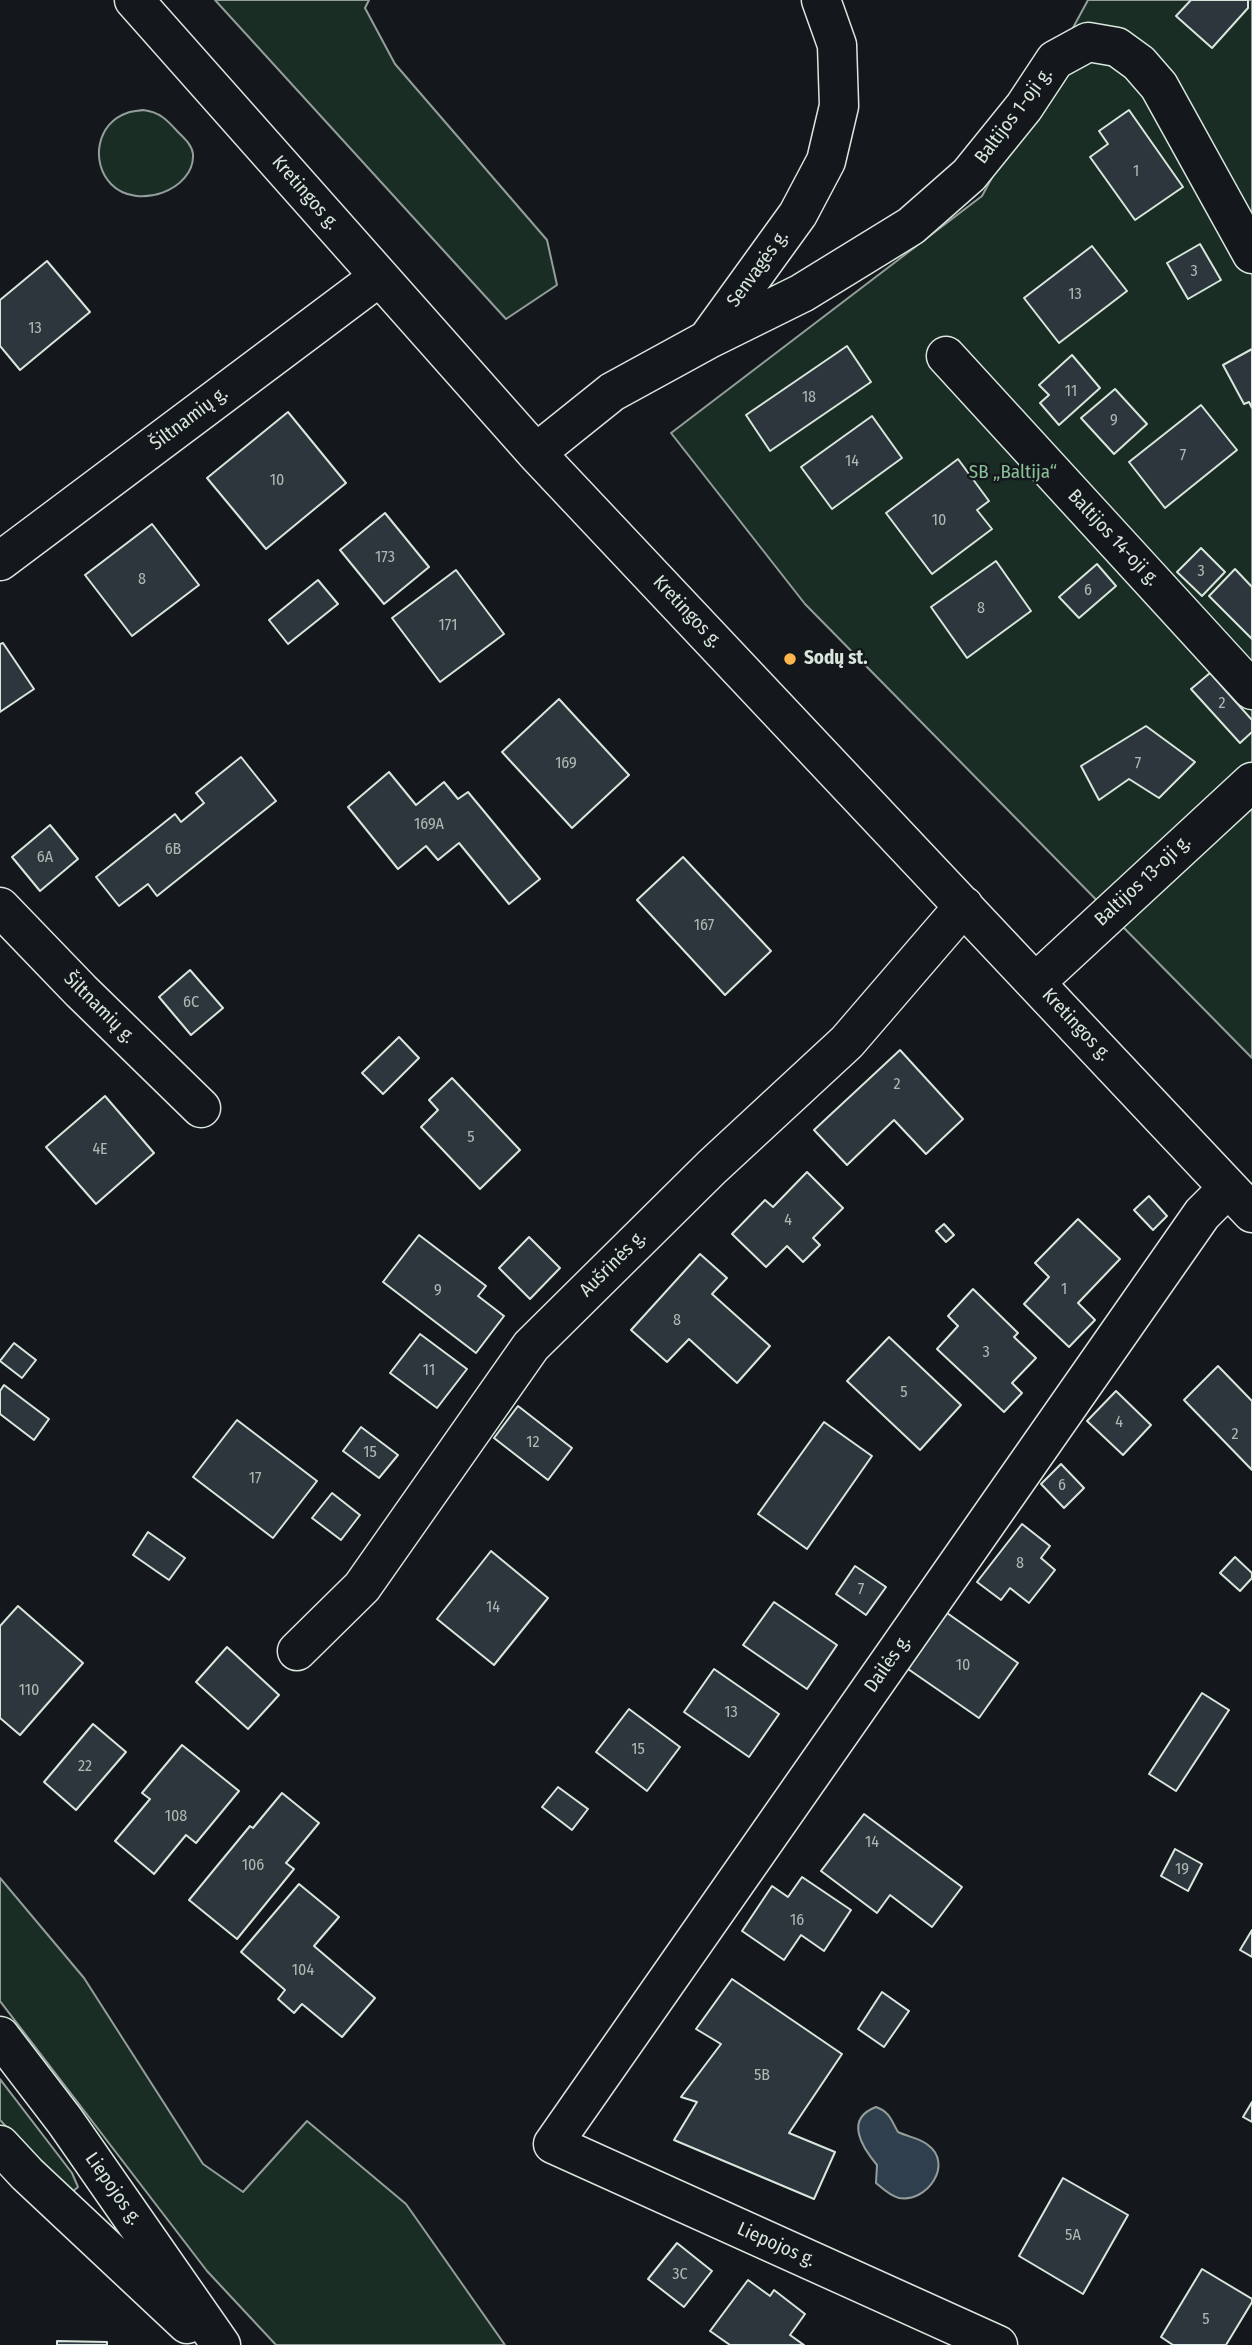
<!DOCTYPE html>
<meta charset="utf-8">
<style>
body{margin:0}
canvas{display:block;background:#14181c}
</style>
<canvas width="1252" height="2345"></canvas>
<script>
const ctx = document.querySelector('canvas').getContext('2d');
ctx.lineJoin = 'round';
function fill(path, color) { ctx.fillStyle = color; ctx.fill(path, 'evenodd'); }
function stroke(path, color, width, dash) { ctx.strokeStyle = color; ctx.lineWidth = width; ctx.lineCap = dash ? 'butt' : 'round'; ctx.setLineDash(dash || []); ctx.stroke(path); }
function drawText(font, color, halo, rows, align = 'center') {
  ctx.font = font + ' "Fira Sans Condensed",sans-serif'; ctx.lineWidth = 5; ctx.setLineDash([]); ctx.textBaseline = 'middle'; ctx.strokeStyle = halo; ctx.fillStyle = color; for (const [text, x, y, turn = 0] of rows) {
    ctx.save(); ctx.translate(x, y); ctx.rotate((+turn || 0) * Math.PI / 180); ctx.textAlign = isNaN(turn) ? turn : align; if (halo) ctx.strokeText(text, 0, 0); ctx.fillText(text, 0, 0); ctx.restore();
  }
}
const green = new Path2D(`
 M 215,0 L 369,0 L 365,8 L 395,64 L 547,240 L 557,285 L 506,319 Z
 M 1088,0 L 1252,0 L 1252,1058 L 805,604 L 671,433 L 982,196 Z
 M 143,110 C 160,112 167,120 178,132 C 184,138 192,145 193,154 C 195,190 137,211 111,184 C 90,162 97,123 127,113 C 132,111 138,111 143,110 Z
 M 0,1878 L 84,1978 L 203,2164 L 243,2192 L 307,2121 L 406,2204 L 505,2345 L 276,2345 L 207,2271 L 0,2001 Z
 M 0,2079 L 72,2173 L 78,2187 L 71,2193 L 58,2183 L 0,2120 Z`);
fill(green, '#1a2d24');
stroke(green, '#939e99', 2);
const water = new Path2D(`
 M 876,2107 C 890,2112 891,2120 898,2132 C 908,2137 920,2138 928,2145 C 954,2164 927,2203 899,2198 C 890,2196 883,2189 876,2183 L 877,2165 C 862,2147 844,2119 876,2107 Z`);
fill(water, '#2f3f4d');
stroke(water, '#939e99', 2);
const building = new Path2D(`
 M 1191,0 L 1248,0 L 1248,8 L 1212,48 L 1176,16 Z
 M 1129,110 L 1183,187 L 1135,220 L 1090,157 L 1108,144 L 1099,131 Z
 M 1200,244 L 1221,280 L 1188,299 L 1167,263 Z
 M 1092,246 L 1127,291 L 1059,343 L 1024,298 Z
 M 47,261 L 90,312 L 20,370 L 0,346 L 0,300 Z
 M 847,346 L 871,382 L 770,451 L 746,415 Z
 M 1252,349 L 1252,408 L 1249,402 L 1244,404 L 1223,365 Z
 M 1072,355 L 1100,388 L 1059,425 L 1040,403 L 1049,395 L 1039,385 Z
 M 1115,389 L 1147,424 L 1114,454 L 1081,418 Z
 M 1201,405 L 1237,450 L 1165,508 L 1129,462 Z
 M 288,412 L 346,483 L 266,549 L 207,478 Z
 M 872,416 L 902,458 L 832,509 L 801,467 Z
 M 958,459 L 989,501 L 977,510 L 992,529 L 932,574 L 886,513 Z
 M 385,513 L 429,567 L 384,604 L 340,550 Z
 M 152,524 L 199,585 L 132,636 L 85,575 Z
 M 1201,548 L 1225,572 L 1202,596 L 1177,572 Z
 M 996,561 L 1031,611 L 967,658 L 931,607 Z
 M 1097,564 L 1116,586 L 1079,618 L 1059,597 Z
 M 1235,569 L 1252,587 L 1252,639 L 1209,596 Z
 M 456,570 L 504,634 L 440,682 L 392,618 Z
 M 318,580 L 338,604 L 288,644 L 269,620 Z
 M 3,643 L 34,689 L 0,712 L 0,644 Z
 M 1210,673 L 1252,720 L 1252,732 L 1240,743 L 1191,689 Z
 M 559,699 L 629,775 L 572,828 L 502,752 Z
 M 1146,726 L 1195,762 L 1159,798 L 1129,779 L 1099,800 L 1081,766 Z
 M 241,757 L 276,801 L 157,896 L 148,884 L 119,906 L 96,877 L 175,814 L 181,822 L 204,803 L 196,793 Z
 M 389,772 L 416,805 L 444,782 L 458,799 L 468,792 L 540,879 L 509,904 L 459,843 L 438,860 L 426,846 L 398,869 L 348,807 Z
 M 50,825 L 78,859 L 40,891 L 12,857 Z
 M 683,857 L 771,951 L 725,995 L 637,900 Z
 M 190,970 L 223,1008 L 191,1035 L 159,997 Z
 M 399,1037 L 419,1058 L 383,1094 L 362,1073 Z
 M 900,1050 L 963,1119 L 926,1154 L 894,1120 L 847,1165 L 814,1130 Z
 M 452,1078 L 520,1150 L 480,1189 L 421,1127 L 438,1110 L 429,1100 Z
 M 105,1096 L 154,1153 L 96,1204 L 46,1147 Z
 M 807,1172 L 843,1208 L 813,1238 L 820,1245 L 803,1262 L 787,1246 L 766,1267 L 732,1234 L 765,1200 L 773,1207 Z
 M 1149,1196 L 1167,1216 L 1153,1230 L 1134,1210 Z
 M 1078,1219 L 1120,1259 L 1078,1303 L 1095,1320 L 1069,1347 L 1024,1304 L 1049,1277 L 1035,1263 Z
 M 944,1224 L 954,1235 L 946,1242 L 936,1231 Z
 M 419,1235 L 486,1286 L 478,1296 L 504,1316 L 476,1353 L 383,1282 Z
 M 529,1237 L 560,1268 L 530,1299 L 499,1268 Z
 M 700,1254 L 727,1278 L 712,1294 L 770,1346 L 737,1383 L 689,1339 L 667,1362 L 631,1330 Z
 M 973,1289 L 1018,1333 L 1014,1337 L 1036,1358 L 1012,1383 L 1022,1393 L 1004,1412 L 937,1349 L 958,1326 L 948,1316 Z
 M 420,1334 L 467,1369 L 437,1408 L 390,1373 Z
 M 889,1337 L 961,1405 L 920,1450 L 847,1381 Z
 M 14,1343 L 36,1360 L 22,1378 L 0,1361 Z
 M 1218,1366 L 1252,1401 L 1252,1470 L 1184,1400 Z
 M 4,1385 L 49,1419 L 34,1440 L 0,1414 L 0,1391 Z
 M 1116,1391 L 1151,1425 L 1123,1455 L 1087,1421 Z
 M 518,1406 L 572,1448 L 548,1480 L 494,1438 Z
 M 237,1420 L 317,1481 L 273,1538 L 193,1477 Z
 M 824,1422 L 872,1456 L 807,1549 L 758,1514 Z
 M 361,1427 L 398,1455 L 379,1478 L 343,1451 Z
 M 1061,1464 L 1084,1488 L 1064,1508 L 1041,1484 Z
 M 332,1493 L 360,1515 L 341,1540 L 312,1518 Z
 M 1022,1524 L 1050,1546 L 1041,1558 L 1055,1570 L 1029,1603 L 1010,1588 L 1001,1600 L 977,1582 Z
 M 148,1532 L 185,1558 L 169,1580 L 133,1555 Z
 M 491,1551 L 548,1598 L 494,1665 L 437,1619 Z
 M 1235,1557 L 1252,1573 L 1252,1578 L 1240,1591 L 1220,1573 Z
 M 855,1566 L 886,1587 L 866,1615 L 836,1594 Z
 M 774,1602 L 837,1645 L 807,1689 L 743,1645 Z
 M 18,1606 L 83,1663 L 20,1735 L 0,1718 L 0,1626 Z
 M 947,1613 L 1018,1663 L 979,1718 L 908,1669 Z
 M 227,1647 L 279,1695 L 248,1729 L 196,1682 Z
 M 714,1669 L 779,1714 L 749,1757 L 684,1712 Z
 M 1202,1693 L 1229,1710 L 1176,1791 L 1149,1774 Z
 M 629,1709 L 680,1747 L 647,1791 L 596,1752 Z
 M 93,1724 L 126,1752 L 76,1810 L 44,1782 Z
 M 182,1745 L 239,1791 L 196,1843 L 186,1835 L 154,1874 L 115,1841 L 150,1799 L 142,1793 Z
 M 558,1787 L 588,1809 L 572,1830 L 542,1807 Z
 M 282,1793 L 319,1823 L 286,1863 L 294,1869 L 237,1939 L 189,1900 L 250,1826 L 253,1828 Z
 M 864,1814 L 962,1887 L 932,1927 L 890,1895 L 877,1913 L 821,1871 Z
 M 1175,1849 L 1202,1864 L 1188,1891 L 1161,1876 Z
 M 802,1877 L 851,1910 L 824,1951 L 801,1935 L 784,1960 L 742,1931 L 772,1886 L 788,1897 Z
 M 299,1884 L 339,1917 L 314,1946 L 375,1998 L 342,2037 L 302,2004 L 294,2013 L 278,1999 L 285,1990 L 241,1952 Z
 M 1252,1930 L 1252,1957 L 1240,1950 Z
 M 732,1979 L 842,2054 L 789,2133 L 835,2152 L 814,2199 L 674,2140 L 697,2102 L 681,2097 L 721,2044 L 696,2029 Z
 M 882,1992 L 909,2011 L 884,2047 L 858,2029 Z
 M 1252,2102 L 1252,2122 L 1243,2117 Z
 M 1063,2178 L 1128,2215 L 1083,2294 L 1019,2256 Z
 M 677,2243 L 712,2271 L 684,2307 L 648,2279 Z
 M 1202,2269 L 1252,2299 L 1252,2302 L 1226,2345 L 1173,2345 L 1161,2337 Z
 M 748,2280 L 770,2296 L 774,2290 L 805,2314 L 790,2335 L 804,2345 L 730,2345 L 710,2331 Z
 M 57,2341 L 107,2342 L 107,2345 L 57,2345 Z`);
fill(building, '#2c363c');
stroke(building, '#d8e6dc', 2);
const minor = new Path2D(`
 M 134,0 L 536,453 L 1252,1213
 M 707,340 L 802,293 L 911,226 L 969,175 L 1024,107 L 1055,60 L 1088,42 L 1117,47 L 1139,63 L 1159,86 L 1252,254
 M 946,356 L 1252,690
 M 536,453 L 612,392 L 707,340 L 798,214 L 826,161 L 839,106 L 837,45 L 821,0
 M 0,561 L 379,277
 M 0,907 L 81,991 L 201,1108
 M 1036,982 L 1252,782
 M 297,1651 L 362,1587 L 531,1346 L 712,1167 L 847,1042 L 964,906
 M 998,2345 L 553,2144 L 1202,1214 L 1228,1188`);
const major = new Path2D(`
 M 0,2036 L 65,2121 L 221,2345
 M 0,2145 L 27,2174 L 187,2324`);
stroke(minor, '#d8e6dc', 41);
stroke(major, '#d8e6dc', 41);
stroke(minor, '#14181c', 38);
stroke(major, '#14181c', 38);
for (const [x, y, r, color] of [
 [790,659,7,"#ffb74d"]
]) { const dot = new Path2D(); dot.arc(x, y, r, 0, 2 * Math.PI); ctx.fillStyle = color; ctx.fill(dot); stroke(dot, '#14181c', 2.5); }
drawText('16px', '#adbab4', null, [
 ["1",1136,172],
 ["3",1194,272],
 ["13",1075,295],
 ["13",35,329],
 ["11",1071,392],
 ["18",809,398],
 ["9",1114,421],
 ["7",1183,456],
 ["14",852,462],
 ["10",277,481],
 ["10",939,521],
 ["173",385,558],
 ["3",1201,572],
 ["8",142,580],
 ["6",1088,591],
 ["8",981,609],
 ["171",448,626],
 ["2",1222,704],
 ["169",566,764],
 ["7",1138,764],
 ["169A",429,825],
 ["6B",173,850],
 ["6A",45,858],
 ["167",704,926],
 ["6C",191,1003],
 ["2",897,1085],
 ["5",471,1138],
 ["4E",100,1150],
 ["4",788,1221],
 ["1",1064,1290],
 ["9",438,1291],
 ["8",677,1321],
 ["3",986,1353],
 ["11",429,1371],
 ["5",904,1393],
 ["4",1119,1423],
 ["2",1235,1435],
 ["12",533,1443],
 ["15",370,1453],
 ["17",255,1479],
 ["6",1062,1486],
 ["8",1020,1564],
 ["7",861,1590],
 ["14",493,1608],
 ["10",963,1666],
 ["110",29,1691],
 ["13",731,1713],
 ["15",638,1750],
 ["22",85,1767],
 ["108",176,1817],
 ["14",872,1843],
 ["106",253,1866],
 ["19",1182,1870],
 ["16",797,1921],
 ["104",303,1971],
 ["5B",762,2076],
 ["5A",1073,2236],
 ["3C",680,2275],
 ["5",1206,2320]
]);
drawText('19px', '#d8e6dc', '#14181c', [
 ["Baltijos 1-oji g.",1014,116,-53],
 ["Kretingos g.",305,193,49],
 ["Senvagės g.",758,269,-54],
 ["Šiltnamių g.",189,419,-37],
 ["Baltijos 14-oji g.",1113,538,47],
 ["Kretingos g.",687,612,47],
 ["Baltijos 13-oji g.",1143,881,-43],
 ["Šiltnamių g.",99,1008,45],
 ["Kretingos g.",1076,1025,47],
 ["Aušrinės g.",613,1264,-45],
 ["Dailės g.",888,1664,-55],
 ["Liepojos g.",113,2189,55],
 ["Liepojos g.",776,2245,24]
]);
drawText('19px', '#8ac095', '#14181c', [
 ["SB „Baltija“",1013,473]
]);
drawText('bold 19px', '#d8e6dc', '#14181c', [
 ["Sodų st.",804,659]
], 'left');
</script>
